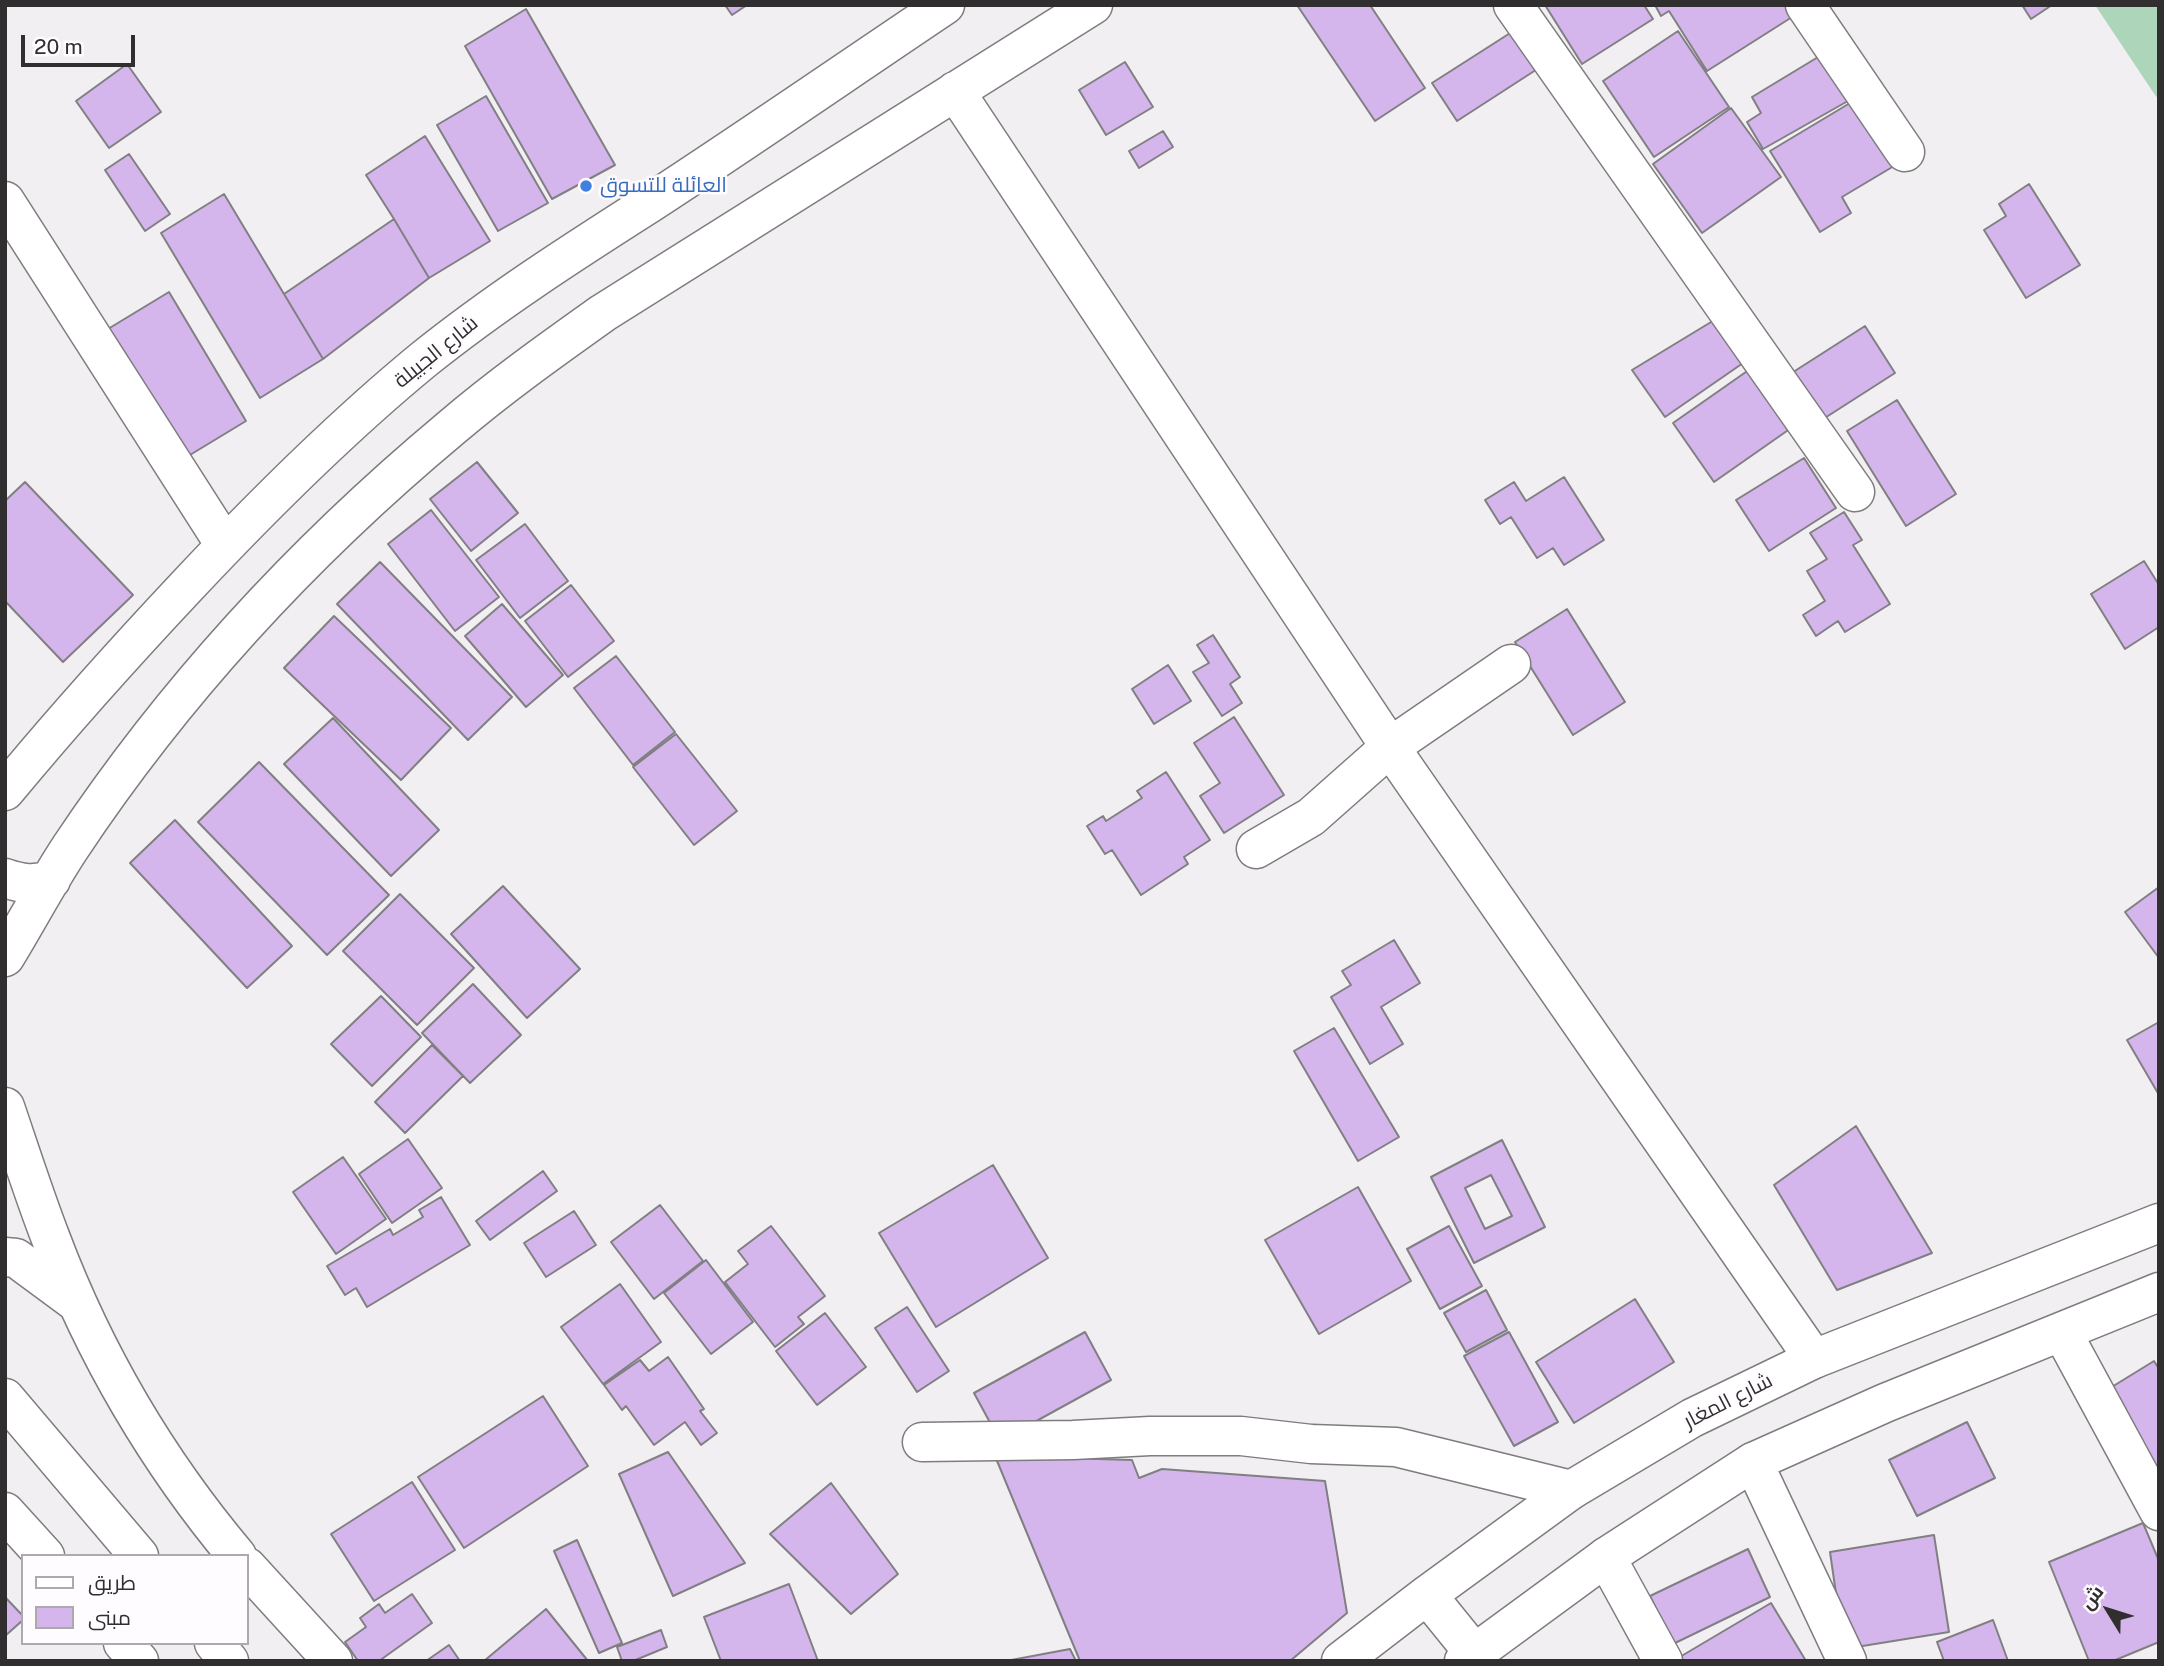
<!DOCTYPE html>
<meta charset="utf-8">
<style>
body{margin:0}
#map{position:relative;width:2164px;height:1666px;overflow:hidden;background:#f2eff2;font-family:"Public Sans",Cairo,sans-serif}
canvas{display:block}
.frame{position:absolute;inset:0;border:7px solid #302e2f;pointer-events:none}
.legend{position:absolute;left:21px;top:1554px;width:228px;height:91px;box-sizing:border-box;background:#fffcff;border:2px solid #acaaac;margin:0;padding:9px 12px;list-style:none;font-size:21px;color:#302e2f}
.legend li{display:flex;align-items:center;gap:14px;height:35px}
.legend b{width:35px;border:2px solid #acaaac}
.north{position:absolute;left:2073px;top:1575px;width:70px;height:70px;-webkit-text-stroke:5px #fffcff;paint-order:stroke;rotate:308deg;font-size:19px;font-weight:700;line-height:28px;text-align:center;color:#302e2f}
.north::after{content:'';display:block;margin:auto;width:24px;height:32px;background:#302e2f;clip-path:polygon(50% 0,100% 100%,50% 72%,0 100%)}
.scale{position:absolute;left:21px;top:35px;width:114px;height:32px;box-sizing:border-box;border:4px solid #302e2f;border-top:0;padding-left:9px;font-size:21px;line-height:24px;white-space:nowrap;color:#302e2f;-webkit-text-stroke:5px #fffcff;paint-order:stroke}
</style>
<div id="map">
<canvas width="2164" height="1666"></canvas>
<div class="frame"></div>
<ul class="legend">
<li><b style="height:9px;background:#fff"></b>طريق</li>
<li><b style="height:19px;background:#d4b6ed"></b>مبنى</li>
</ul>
<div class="north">ش</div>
<div class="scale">20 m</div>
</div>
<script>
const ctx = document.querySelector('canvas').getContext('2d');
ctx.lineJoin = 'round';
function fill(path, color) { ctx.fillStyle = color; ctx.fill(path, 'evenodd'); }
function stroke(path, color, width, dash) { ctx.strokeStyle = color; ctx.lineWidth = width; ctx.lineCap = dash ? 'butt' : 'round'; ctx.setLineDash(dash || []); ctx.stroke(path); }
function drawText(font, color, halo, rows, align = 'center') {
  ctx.font = font + ' "Public Sans",Cairo,sans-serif'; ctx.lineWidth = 5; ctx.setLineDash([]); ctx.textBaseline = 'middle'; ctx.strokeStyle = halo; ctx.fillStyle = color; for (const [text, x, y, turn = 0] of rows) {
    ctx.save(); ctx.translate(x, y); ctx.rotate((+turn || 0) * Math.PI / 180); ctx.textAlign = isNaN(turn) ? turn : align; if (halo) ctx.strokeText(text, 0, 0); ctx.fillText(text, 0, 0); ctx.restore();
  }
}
fill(new Path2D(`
 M 2095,5 L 2159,5 L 2159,100 L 2155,95 Z`), '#add5ba');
const building = new Path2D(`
 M 725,5 L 747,5 L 732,15 Z
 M 1297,5 L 1370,5 L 1425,88 L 1375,121 Z
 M 1545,5 L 1644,5 L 1653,19 L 1582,64 Z
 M 1655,5 L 1796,5 L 1800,12 L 1707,71 L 1669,11 L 1661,16 Z
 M 2022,5 L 2052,5 L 2031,19 Z
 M 526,9 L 615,165 L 552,199 L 465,46 Z
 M 1518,28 L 1542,66 L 1457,121 L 1432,83 Z
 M 1678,31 L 1729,107 L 1654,157 L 1603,81 Z
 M 1828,51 L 1855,97 L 1763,149 L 1747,122 L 1761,113 L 1752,97 Z
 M 1125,62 L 1153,107 L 1106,135 L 1079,90 Z
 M 127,64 L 161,112 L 109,148 L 76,101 Z
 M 486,96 L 548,203 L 498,231 L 437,125 Z
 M 1855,100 L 1894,166 L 1842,197 L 1851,213 L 1820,232 L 1770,151 Z
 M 1731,108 L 1781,177 L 1702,233 L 1653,164 Z
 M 1163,131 L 1173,147 L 1139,168 L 1129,151 Z
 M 425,136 L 490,241 L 429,278 L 394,219 L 366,175 Z
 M 129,154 L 170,214 L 145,231 L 105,170 Z
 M 2029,184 L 2080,265 L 2026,298 L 1984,230 L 2006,216 L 1999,204 Z
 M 224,194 L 323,359 L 260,398 L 161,233 Z
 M 394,219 L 429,278 L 323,359 L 284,294 Z
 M 169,292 L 246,421 L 180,461 L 103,332 Z
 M 1716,319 L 1746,361 L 1665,417 L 1632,370 Z
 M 1865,326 L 1895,373 L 1817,423 L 1787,376 Z
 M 1753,367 L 1794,426 L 1714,482 L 1673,423 Z
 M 1897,400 L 1956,494 L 1906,526 L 1847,431 Z
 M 1804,458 L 1836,508 L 1769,551 L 1736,500 Z
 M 477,462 L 518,513 L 471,551 L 430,499 Z
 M 1564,477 L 1604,540 L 1564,565 L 1553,548 L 1537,558 L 1511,517 L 1500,524 L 1485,500 L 1514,482 L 1526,501 Z
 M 25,482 L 133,595 L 63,662 L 5,601 L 5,501 Z
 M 431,510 L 499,597 L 455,631 L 388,544 Z
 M 1844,512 L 1862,540 L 1853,545 L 1890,604 L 1845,632 L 1838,621 L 1816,636 L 1803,615 L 1825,601 L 1807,571 L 1827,559 L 1810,533 Z
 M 525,524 L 568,581 L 520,618 L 476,560 Z
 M 2144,561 L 2159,585 L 2159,627 L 2125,649 L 2091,594 Z
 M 380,562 L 512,697 L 468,740 L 337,604 Z
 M 571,585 L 614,641 L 568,677 L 525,621 Z
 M 502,604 L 563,675 L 526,707 L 465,636 Z
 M 1567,609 L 1625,702 L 1573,735 L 1515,642 Z
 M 334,616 L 451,728 L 401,780 L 284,668 Z
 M 1213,635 L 1240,677 L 1230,684 L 1242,703 L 1222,716 L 1193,672 L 1209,663 L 1197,645 Z
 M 616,656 L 675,732 L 633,765 L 574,688 Z
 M 1168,665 L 1191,701 L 1154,724 L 1132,689 Z
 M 1234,717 L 1284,795 L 1224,833 L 1200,796 L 1220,783 L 1194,743 Z
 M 333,718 L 439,830 L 391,876 L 284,764 Z
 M 676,734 L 737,811 L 694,845 L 633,767 Z
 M 259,762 L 389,895 L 327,955 L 198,822 Z
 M 1166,772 L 1210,840 L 1184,857 L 1188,864 L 1141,895 L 1112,850 L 1105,854 L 1087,826 L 1103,816 L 1106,821 L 1142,798 L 1137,791 Z
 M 175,820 L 292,946 L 247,988 L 130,863 Z
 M 503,886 L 580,969 L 527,1018 L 451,934 Z
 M 2159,887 L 2159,958 L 2125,912 Z
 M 400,894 L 474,968 L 417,1025 L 343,951 Z
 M 1394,940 L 1420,983 L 1381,1007 L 1403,1044 L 1370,1064 L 1331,997 L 1351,985 L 1342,971 Z
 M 473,984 L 521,1035 L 470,1083 L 422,1033 Z
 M 381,996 L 421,1037 L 372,1086 L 331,1044 Z
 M 2159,1022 L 2159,1095 L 2127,1040 Z
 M 1334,1028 L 1399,1137 L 1358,1161 L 1294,1051 Z
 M 432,1045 L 463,1076 L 405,1133 L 375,1102 Z
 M 1856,1126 L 1932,1253 L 1837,1290 L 1774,1185 Z
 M 408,1139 L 442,1188 L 392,1223 L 359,1174 Z
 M 1502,1140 L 1545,1227 L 1474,1263 L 1431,1177 ZM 1491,1175 L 1512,1216 L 1485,1229 L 1465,1188 Z
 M 343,1157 L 386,1219 L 336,1254 L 293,1192 Z
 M 993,1165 L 1048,1258 L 936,1327 L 879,1233 Z
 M 543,1171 L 557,1191 L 490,1240 L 476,1221 Z
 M 1358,1187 L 1411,1281 L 1319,1334 L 1265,1240 Z
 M 441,1197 L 470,1245 L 367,1307 L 356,1288 L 345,1295 L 327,1266 L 390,1229 L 393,1235 L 423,1217 L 419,1210 Z
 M 660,1205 L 703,1261 L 654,1299 L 611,1242 Z
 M 574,1211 L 596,1245 L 546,1277 L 524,1243 Z
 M 771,1226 L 825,1296 L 798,1317 L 804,1324 L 775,1347 L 725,1282 L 748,1264 L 738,1251 Z
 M 1449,1226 L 1482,1286 L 1440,1309 L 1407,1249 Z
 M 706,1260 L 753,1322 L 711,1354 L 664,1293 Z
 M 620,1284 L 661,1342 L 603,1384 L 561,1327 Z
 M 1486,1290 L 1507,1330 L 1466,1352 L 1444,1313 Z
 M 1635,1299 L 1674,1362 L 1574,1423 L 1536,1362 Z
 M 907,1307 L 949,1371 L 917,1392 L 875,1328 Z
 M 825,1313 L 866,1367 L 817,1405 L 776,1351 Z
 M 1085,1332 L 1111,1380 L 1000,1441 L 974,1393 Z
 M 1509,1332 L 1558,1422 L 1514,1446 L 1464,1356 Z
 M 668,1357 L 704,1409 L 700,1411 L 717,1433 L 701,1445 L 685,1422 L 654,1445 L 626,1406 L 622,1410 L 604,1385 L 640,1360 L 649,1371 Z
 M 2154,1361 L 2159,1369 L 2159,1481 L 2102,1393 Z
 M 543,1396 L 588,1466 L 464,1548 L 418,1477 Z
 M 1967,1422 L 1995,1478 L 1917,1516 L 1889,1460 Z
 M 668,1452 L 745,1563 L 673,1596 L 619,1474 Z
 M 995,1456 L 1132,1460 L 1139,1478 L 1162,1469 L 1325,1481 L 1347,1613 L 1290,1661 L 1080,1661 Z
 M 412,1482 L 455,1550 L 374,1601 L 331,1534 Z
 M 831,1483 L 898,1574 L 851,1614 L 770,1534 Z
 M 2143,1523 L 2159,1561 L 2159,1642 L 2113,1661 L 2089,1661 L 2049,1562 Z
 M 1934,1535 L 1949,1632 L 1844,1649 L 1830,1552 Z
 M 577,1540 L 622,1643 L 599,1653 L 554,1551 Z
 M 1748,1549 L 1770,1597 L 1673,1644 L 1650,1596 Z
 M 789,1584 L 818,1661 L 721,1661 L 704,1617 Z
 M 412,1594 L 432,1623 L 379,1661 L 358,1661 L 345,1642 L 366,1627 L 360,1618 L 379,1604 L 385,1613 Z
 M 5,1597 L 23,1616 L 23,1620 L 5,1636 Z
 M 1771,1603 L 1806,1661 L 1673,1661 Z
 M 546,1609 L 588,1661 L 484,1661 Z
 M 1993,1620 L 2008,1661 L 1944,1661 L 1937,1642 Z
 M 661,1630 L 667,1647 L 633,1661 L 622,1661 L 617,1647 Z
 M 449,1645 L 460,1661 L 426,1661 Z
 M 1070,1649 L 1076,1661 L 1006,1661 Z`);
fill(building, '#d4b6ed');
stroke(building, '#807f82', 2);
const minor = new Path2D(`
 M 1513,5 L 1855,492
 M 1805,5 L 1905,152
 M 955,91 L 1390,747 L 1814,1359
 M 5,201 L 225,545
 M 5,791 C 63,721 124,653 186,587 C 261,507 338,430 423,360 C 494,303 570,254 647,205 C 747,140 845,72 945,5
 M 1256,849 L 1311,817 L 1390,747 L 1511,664
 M 5,878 C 22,884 34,885 51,880
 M 5,957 C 27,921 47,883 70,848 C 175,690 306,549 451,428 C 499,387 551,350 603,313 L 1093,5
 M 2062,1332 L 2159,1511
 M 922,1442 L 1073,1440 L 1150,1436 L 1241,1436 L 1311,1444 L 1396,1447 L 1571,1490
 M 1753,1462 L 1847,1661
 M 5,1512 L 45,1556
 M 1606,1557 L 1663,1661
 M 123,1643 L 139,1661`);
const major = new Path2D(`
 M 5,1107 C 20,1151 34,1195 51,1239 C 94,1353 158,1462 237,1556
 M 5,1257 L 16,1258 L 77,1303
 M 5,1398 L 139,1556
 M 247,1567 L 333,1661
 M 1427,1595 L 1474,1653
 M 214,1643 L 229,1661
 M 1341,1661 L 1427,1595 L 1571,1490 L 1692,1418 L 1814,1359 L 2159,1223
 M 1464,1661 L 1606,1557 L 1753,1462 L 1885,1403 L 2159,1292`);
stroke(minor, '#7e7c7e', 41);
stroke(major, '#7e7c7e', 41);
stroke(minor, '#fff', 38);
stroke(major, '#fff', 38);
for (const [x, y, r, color] of [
 [586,186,7,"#3f7fe0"]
]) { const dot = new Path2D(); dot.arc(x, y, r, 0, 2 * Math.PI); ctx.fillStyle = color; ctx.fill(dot); stroke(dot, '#fffcff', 2.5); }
drawText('21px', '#366cbe', '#fffcff', [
 ["العائلة للتسوق",600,186]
], 'left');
drawText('21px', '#302e2f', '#fffcff', [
 ["شارع الجبيلة",436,352,-39],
 ["شارع المغار",1728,1401,-27]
]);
</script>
